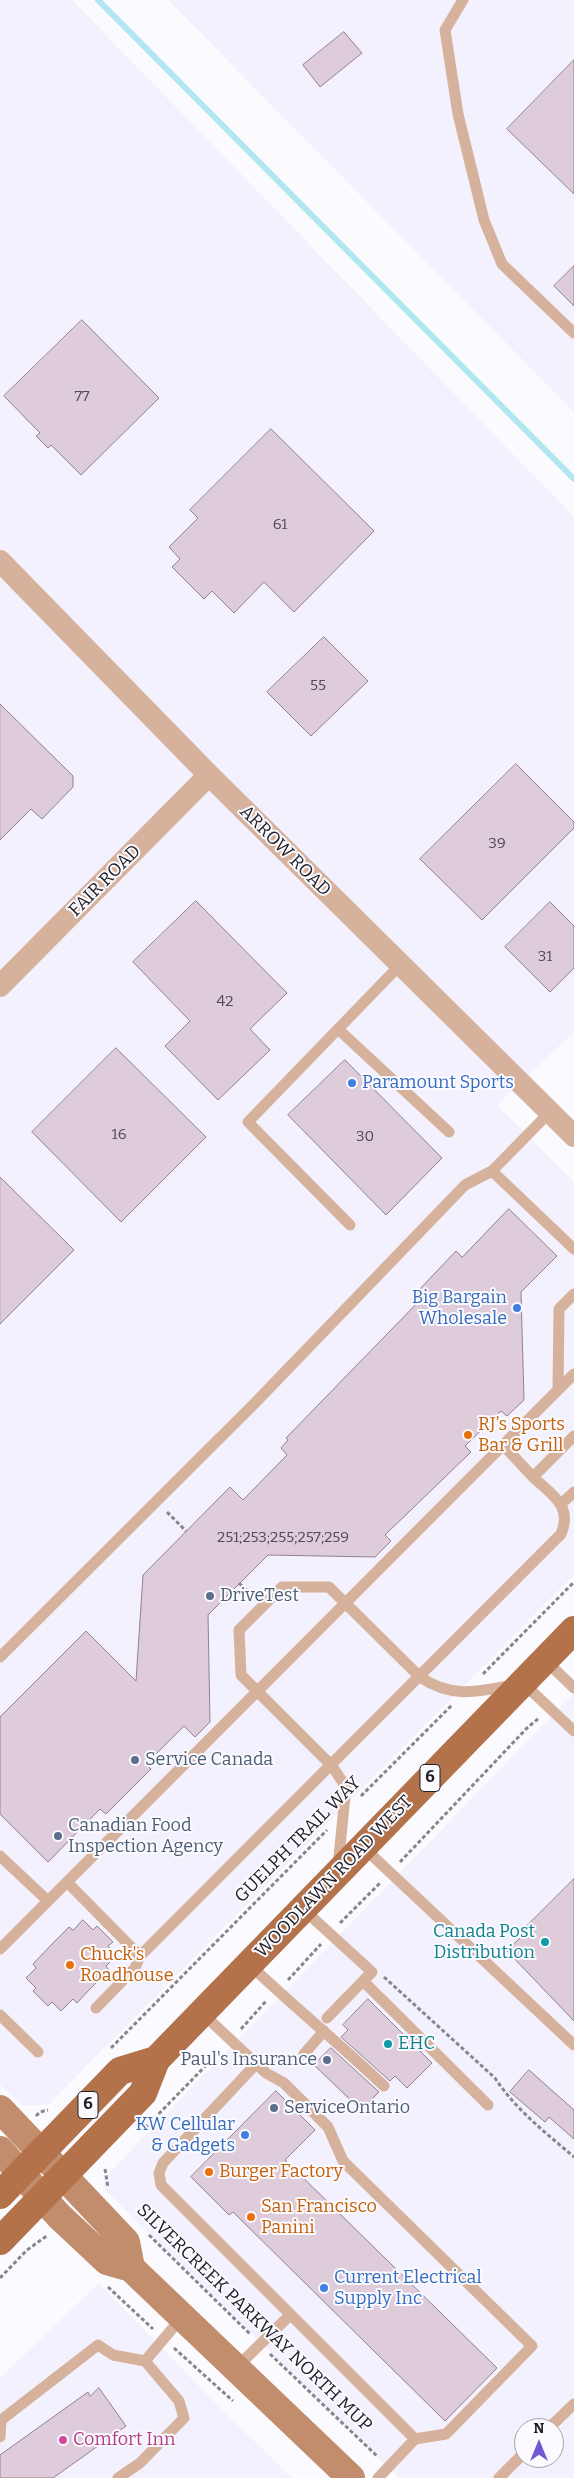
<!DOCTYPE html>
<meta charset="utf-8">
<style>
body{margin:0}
#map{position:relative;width:574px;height:2478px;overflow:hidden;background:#fbfafe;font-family:Bitter,serif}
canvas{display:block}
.north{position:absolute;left:514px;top:2418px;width:50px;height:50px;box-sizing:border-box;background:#fbfafe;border:1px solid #a4a3a8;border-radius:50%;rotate:0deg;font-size:14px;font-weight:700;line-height:20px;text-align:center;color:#212028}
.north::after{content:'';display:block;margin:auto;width:18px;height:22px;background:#7259d4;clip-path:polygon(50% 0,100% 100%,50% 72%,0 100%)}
</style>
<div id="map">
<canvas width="574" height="2478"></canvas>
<div class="north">N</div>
</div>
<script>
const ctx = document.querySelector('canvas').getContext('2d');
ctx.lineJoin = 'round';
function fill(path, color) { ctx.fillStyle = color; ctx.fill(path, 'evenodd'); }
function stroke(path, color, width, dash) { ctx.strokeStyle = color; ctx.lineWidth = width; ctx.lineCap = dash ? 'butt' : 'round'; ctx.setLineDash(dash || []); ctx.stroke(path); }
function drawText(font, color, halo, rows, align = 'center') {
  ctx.font = font + ' Bitter,serif'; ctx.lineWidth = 4; ctx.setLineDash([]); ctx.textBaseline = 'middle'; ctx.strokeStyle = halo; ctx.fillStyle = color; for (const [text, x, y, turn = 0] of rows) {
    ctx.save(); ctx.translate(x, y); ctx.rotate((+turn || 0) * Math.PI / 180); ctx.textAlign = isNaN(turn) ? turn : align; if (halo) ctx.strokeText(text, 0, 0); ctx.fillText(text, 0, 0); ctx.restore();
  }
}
fill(new Path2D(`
 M 0,0 L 72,0 L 574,517 L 574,1032 L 497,1105 L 574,1182 L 574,1575 L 49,2104 L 22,2106 L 0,2085 Z
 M 168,0 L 574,0 L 574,412 Z
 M 574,1693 L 574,2478 L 399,2478 L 105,2190 L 103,2179 ZM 524,2428 L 554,2428 L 554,2458 L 524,2458 Z
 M 99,2283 L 228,2416 L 293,2478 L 0,2478 L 0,2378 Z`), '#f3f1fd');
stroke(new Path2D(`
 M 98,0 L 574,479`), '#b1e7f0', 6);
const building = new Path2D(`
 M 344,32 L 362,53 L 320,87 L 303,65 Z
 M 574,60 L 574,194 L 507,129 Z
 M 574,266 L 574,306 L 554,286 Z
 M 82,320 L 159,398 L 81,475 L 51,445 L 48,448 L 36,436 L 40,433 L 4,396 Z
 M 271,429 L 374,531 L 294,612 L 264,582 L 234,613 L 212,591 L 204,599 L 172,567 L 180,559 L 169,547 L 198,518 L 190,510 Z
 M 324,637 L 368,681 L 311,736 L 267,692 Z
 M 0,704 L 73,776 L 73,787 L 42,819 L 31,809 L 0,840 Z
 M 516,764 L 574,822 L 574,828 L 482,920 L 420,859 Z
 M 196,901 L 287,993 L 250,1029 L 270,1050 L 218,1100 L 165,1046 L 190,1021 L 133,962 Z
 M 550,902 L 574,926 L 574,968 L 550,992 L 505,947 Z
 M 116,1048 L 206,1137 L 121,1222 L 32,1132 Z
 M 345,1060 L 442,1158 L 386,1215 L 288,1115 Z
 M 0,1177 L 74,1250 L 0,1324 Z
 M 509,1209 L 557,1256 L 521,1292 L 524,1400 L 507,1416 L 501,1411 L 465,1446 L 471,1452 L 385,1535 L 391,1541 L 375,1557 L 268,1555 L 208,1615 L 210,1722 L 195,1737 L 184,1726 L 146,1764 L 151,1769 L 106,1814 L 100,1809 L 48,1862 L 0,1814 L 0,1717 L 86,1631 L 136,1681 L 143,1575 L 230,1487 L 243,1500 L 287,1455 L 281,1448 L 288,1440 L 286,1438 L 423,1297 L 417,1292 L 456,1251 L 462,1257 Z
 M 574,1879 L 574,2021 L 507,1951 L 526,1932 L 523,1930 Z
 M 83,1920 L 93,1930 L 97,1926 L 113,1942 L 108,1946 L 117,1955 L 106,1966 L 109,1970 L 89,1990 L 77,2003 L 73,1999 L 61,2011 L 52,2002 L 48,2006 L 33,1991 L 36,1988 L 26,1978 L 36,1968 L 33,1964 L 54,1942 L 69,1927 L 73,1930 Z
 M 368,1999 L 432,2063 L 407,2088 L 395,2076 L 390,2081 L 341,2037 L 348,2030 L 343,2025 Z
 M 331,2048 L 379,2092 L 361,2110 L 314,2065 Z
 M 529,2070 L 574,2110 L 574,2139 L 549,2117 L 545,2122 L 510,2092 Z
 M 276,2091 L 315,2130 L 285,2160 L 497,2368 L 445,2421 L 233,2212 L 229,2215 L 191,2177 Z
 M 99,2388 L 126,2426 L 53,2478 L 0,2478 L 0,2455 L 88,2392 L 90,2396 Z`);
fill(building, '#dfccda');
stroke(building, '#93818e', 1);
stroke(new Path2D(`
 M 167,1512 L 186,1531
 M 239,1583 L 251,1595
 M 483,1674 L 574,1582
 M 361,1796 L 452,1705
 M 400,1862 L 527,1728 L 539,1718
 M 340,1923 L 380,1883
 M 384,1977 L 495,2078 C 516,2110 546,2133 574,2157
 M 288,1980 L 321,1944
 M 241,2029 L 267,2000
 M 111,2048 L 327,1830
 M 36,2116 L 40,2112 L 48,2110
 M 145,2128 L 221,2050
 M 105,2169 L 108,2188
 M 149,2235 L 250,2334
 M 0,2278 L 27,2250 L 48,2235
 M 108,2287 L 153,2329
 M 174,2348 L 233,2401
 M 270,2354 L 378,2457`), '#87868c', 3, [4, 2.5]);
stroke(new Path2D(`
 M 463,0 L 445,30 L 458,114 L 484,220 L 502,264 L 574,333
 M 338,1029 L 449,1132
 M 492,1171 L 574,1249
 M 350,1225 L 248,1122 L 400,965
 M 558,1390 L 559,1309 L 574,1294
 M 503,1445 L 533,1477 L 574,1436
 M 561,1504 L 574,1492
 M 0,1657 L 254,1404 L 465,1185 L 492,1171 L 550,1112
 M 545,1660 L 574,1688
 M 363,1847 L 574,2045
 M 0,1856 L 48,1901
 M 338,1866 L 346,1787 L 332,1766 L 241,1675 L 239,1630 L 282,1587 L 329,1587 L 420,1677 C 455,1701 484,1690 523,1683 L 574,1731
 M 67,1882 L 140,1956
 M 303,1909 L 372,1972 L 363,1981 L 488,2105
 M 0,1949 L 574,1374
 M 249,1964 C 293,2006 340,2044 384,2086
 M 96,2008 L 135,1968 L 140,1956 L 561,1534 C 573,1506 552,1495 533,1477
 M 202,2013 L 266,2073 L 284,2083 L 328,2127 L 343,2161 L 532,2346 L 446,2434 L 415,2439 L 378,2478
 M 0,2015 L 38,2052
 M 327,2018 L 363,1981
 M 304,2054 L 324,2031
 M 256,2064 L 163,2163 L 159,2173 L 161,2185 L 415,2439
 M 145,2361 L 183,2316
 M 237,2367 L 289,2316
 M 0,2421 L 98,2345 L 113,2355 L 145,2361 L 179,2401 L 184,2418 L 140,2463 L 118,2478
 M 549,2428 L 574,2404
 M 0,2437 L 1,2421
 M 499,2478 L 524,2453`), '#d6b29c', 11);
stroke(new Path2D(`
 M 0,561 L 209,775 L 574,1136
 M 0,986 L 209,775`), '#d6b29c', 22);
stroke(new Path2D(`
 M 0,2109 L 126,2242 L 131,2268
 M 0,2150 L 59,2216 L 107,2261 L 131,2268 L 351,2478`), '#c28d6c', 28);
stroke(new Path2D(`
 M 0,2195 L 120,2071 L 156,2060
 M 0,2241 L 143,2093 L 156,2060 L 574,1630`), '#b37249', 28);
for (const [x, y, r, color] of [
 [352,1083,5,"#3f7fe0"],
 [517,1308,5,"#3f7fe0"],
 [468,1435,5,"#e8710a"],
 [210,1596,5,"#5c6f8a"],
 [135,1760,5,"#5c6f8a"],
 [58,1836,5,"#5c6f8a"],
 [545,1942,5,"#0f9aa8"],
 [70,1965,5,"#e8710a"],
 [388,2044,5,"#0f9aa8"],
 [327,2060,5,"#5c6f8a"],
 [274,2108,5,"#5c6f8a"],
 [245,2135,5,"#3f7fe0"],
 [209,2172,5,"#e8710a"],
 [251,2217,5,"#e8710a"],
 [324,2288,5,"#3f7fe0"],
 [63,2440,5,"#d1479c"]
]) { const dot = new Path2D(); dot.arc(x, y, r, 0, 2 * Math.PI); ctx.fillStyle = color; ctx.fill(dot); stroke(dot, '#fbfafe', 2); }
drawText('15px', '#504b54', null, [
 ["77",82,397],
 ["61",280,525],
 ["55",318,686],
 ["39",497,844],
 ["31",545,957],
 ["42",225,1002],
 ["16",119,1135],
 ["30",365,1137],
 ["251;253;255;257;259",283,1538]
]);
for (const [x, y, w] of [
 [430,1778,20],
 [88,2105,20]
]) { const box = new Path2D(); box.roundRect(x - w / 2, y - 13.5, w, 27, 4); ctx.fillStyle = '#fbfafe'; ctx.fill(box); stroke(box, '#212028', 1); }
drawText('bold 16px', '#212028', null, [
 ["6",430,1778],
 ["6",88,2105]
]);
drawText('18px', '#212028', '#fbfafe', [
 ["ARROW ROAD",285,851,45],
 ["FAIR ROAD",105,881,-45],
 ["GUELPH TRAIL WAY",298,1840,-45],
 ["WOODLAWN ROAD WEST",334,1877,-46],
 ["SILVERCREEK PARKWAY NORTH MUP",254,2318,44]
]);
drawText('18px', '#366cbe', '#fbfafe', [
 ["Paramount Sports",362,1083],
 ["Big Bargain",507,1298,"right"],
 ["Wholesale",507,1319,"right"],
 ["KW Cellular",235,2125,"right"],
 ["& Gadgets",235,2146,"right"],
 ["Current Electrical",334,2278],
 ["Supply Inc",334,2299]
], 'left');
drawText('18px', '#c56008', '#fbfafe', [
 ["RJ’s Sports",478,1425],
 ["Bar & Grill",478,1446],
 ["Chuck's",80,1955],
 ["Roadhouse",80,1976],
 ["Burger Factory",219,2172],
 ["San Francisco",261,2207],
 ["Panini",261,2228]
], 'left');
drawText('18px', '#4e5e75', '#fbfafe', [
 ["DriveTest",220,1596],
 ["Service Canada",145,1760],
 ["Canadian Food",68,1826],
 ["Inspection Agency",68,1847],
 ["Paul's Insurance",317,2060,"right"],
 ["ServiceOntario",284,2108]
], 'left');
drawText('18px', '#0d838f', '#fbfafe', [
 ["Canada Post",535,1932],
 ["Distribution",535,1953],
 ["EHC",398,2044,"left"]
], 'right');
drawText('18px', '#b23c85', '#fbfafe', [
 ["Comfort Inn",73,2440]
], 'left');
</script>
